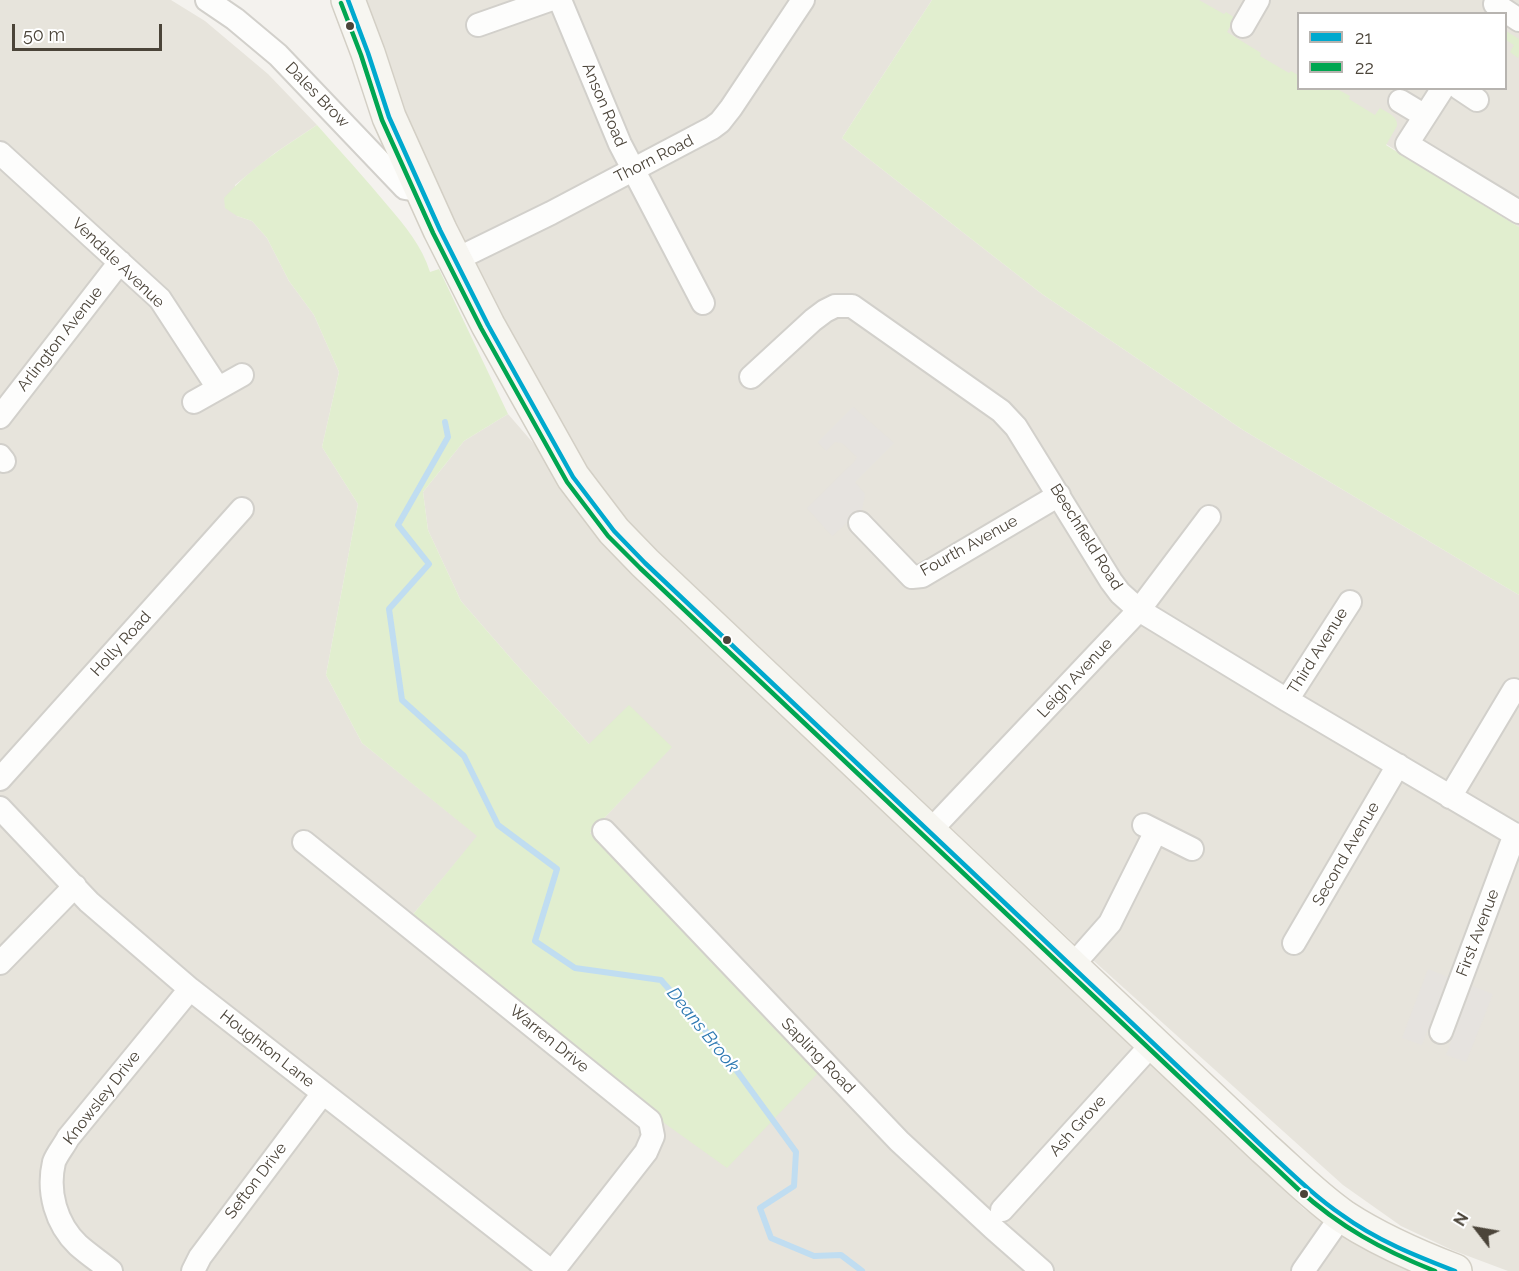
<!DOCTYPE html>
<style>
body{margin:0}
#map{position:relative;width:1519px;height:1271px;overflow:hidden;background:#f4f2ee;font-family:Raleway,sans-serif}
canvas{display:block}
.legend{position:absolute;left:1297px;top:12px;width:210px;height:78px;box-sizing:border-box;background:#fff;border:2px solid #b7b4b0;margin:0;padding:8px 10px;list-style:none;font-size:18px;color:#4b4439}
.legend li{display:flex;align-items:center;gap:12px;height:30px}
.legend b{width:30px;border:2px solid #b7b4b0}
.north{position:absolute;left:1447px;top:1199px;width:60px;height:60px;-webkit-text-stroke:4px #fff;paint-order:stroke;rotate:301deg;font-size:16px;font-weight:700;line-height:24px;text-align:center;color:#4b4439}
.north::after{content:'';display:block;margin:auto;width:21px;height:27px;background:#4b4439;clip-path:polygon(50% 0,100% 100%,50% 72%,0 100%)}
.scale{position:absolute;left:12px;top:24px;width:150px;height:27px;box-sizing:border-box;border:3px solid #4b4439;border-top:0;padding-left:8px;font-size:18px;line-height:21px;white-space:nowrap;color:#4b4439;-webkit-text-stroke:4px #fff;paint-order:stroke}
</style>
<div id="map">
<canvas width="1519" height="1271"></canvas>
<ul class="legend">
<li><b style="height:8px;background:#00a9ce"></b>21</li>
<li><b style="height:8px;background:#00a651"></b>22</li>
</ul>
<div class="north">N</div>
<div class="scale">50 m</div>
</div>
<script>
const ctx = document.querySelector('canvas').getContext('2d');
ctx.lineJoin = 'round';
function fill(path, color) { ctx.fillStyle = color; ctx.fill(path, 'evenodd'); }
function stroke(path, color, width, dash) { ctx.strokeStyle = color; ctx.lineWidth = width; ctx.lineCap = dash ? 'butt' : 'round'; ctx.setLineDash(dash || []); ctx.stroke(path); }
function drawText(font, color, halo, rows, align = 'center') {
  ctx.font = font + ' Raleway,sans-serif'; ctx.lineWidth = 4.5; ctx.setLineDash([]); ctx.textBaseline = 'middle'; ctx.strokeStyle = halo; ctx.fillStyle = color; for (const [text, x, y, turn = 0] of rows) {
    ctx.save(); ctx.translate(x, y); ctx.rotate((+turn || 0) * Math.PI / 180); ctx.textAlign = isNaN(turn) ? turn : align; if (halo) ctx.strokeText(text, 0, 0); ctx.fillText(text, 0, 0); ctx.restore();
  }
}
fill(new Path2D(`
 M 0,0 L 171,0 L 205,21 L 268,74 L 317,125 L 275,153 L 235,185 L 237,216 L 252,221 L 267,238 L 289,281 L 314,315 L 339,372 L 322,447 L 358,504 L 326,675 L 362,743 L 478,836 L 410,918 L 590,833 L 671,747 L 589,744 L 515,663 L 461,601 L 428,530 L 423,492 L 464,441 L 508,414 L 541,452 L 1304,1209 L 1355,1241 L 1416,1271 L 0,1271 Z
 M 367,0 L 932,0 L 842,138 L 1042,294 L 1243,430 L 1519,595 L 1519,1271 L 1508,1271 L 1452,1250 L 1401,1226 L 1343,1185 L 1065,935 L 647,541 L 602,493 L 574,447 L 464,244 L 401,109 Z
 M 1155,0 L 1519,0 L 1519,227 ZM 1298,14 L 1506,14 L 1506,88 L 1298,88 Z`), '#e7e4dc');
fill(new Path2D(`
 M 932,0 L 1199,0 L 1224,14 L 1226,12 L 1235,18 L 1227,32 L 1261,53 L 1260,56 L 1289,73 L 1291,71 L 1298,75 L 1298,88 L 1337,89 L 1350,96 L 1349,99 L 1375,115 L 1380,108 C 1388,113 1398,116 1397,126 L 1386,145 L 1519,227 L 1519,595 L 1243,430 L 1042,294 L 842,138 Z
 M 1506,31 L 1519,39 L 1519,55 L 1518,58 L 1510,52 L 1514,45 L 1506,40 Z
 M 317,125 C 340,151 365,178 388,206 C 405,226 422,246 430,272 L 439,269 L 508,414 L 464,441 L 423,492 L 428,530 L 461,601 L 515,663 L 589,744 L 629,705 L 672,747 L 590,833 L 698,942 L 821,1070 L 727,1168 L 653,1115 L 410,918 L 477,836 L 362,743 L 326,675 L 358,504 L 322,447 L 339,372 L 314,315 L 289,281 L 267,238 L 252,221 L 237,216 L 225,208 L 224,198 C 250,168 284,147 317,125 Z`), '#e1eecf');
fill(new Path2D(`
 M 853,407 L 894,443 L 855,482 L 865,494 L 862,510 L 832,536 L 807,508 L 854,462 L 857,457 L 842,443 L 835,442 L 826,451 L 818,442 Z
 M 1428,969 L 1448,977 L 1422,1045 L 1402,1038 Z
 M 1472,986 L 1493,994 L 1466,1062 L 1446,1055 Z`), '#e6e3df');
stroke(new Path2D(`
 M 445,422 L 448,437 L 398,525 L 429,564 L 389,609 L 402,700 L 464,756 L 498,825 L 557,869 L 535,941 L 575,968 L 661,980 L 718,1045 L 796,1152 L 794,1186 L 760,1208 L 771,1238 L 814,1256 L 841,1255 L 862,1271`), '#c0ddf1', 6);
const minor = new Path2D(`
 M 207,0 L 235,19 L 278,55 L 405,188 L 423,191
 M 560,0 L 620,144 L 703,303
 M 1495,4 L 1519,20
 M 478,25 L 549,0
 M 1243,26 L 1258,0
 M 1443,88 L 1407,144 L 1519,212
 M 1459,88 L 1477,100
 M 1400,101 L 1425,116
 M 0,153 L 160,299 L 218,388
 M 455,260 L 551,213 L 712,128 L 720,122 L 731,108 L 803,0
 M 751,377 L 813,320 L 825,311 L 835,306 L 852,306 L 1001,411 L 1016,427 L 1111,581 L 1120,593 L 1139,610 L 1287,700 L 1519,837
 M 194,402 L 242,375
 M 0,417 L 120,262
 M 0,456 L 4,461
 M 860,523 L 912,577 L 922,576 L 1059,495
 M 1287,700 L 1350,602
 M 0,779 L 242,509
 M 1450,797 L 1514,690
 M 0,808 L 89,902 L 190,989 L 551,1271
 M 1144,825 L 1192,849
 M 604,831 L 899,1141 L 993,1228 L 1042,1271
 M 930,831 L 1139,610 L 1209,517
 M 304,842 L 650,1121 L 653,1136 L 646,1152 L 553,1271
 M 1294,943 L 1398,765
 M 0,963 L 75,886
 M 1072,966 L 1110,923 L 1156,831
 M 1441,1032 L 1515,834
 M 1002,1210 L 1154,1042
 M 111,1271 C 100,1262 88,1254 78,1245 C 56,1224 47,1192 54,1162 C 57,1154 64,1146 68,1138 L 190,989
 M 193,1271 L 200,1257 L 323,1093
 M 1303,1271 L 1342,1215`);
const secondary = new Path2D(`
 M 348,0 L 368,53 L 389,117 L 440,230 L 488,325 L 573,477 L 614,531 L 645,563 L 1264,1148 C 1290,1171 1315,1197 1344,1217 C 1379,1240 1416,1256 1455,1271`);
stroke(minor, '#d2d0cb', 26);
stroke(secondary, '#d3cfc5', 36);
stroke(minor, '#fdfdfc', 22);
stroke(secondary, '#f7f6f1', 33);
stroke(new Path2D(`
 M 348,0 L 368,53 L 389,117 L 440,230 L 488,325 L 573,477 L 614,531 L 645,563 L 1264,1148 C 1289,1171 1314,1196 1342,1215 C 1376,1240 1416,1256 1455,1271`), '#00a9ce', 4.5);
stroke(new Path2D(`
 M 341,3 L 361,55 L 382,120 L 433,233 L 481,328 L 567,482 L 608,536 L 640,568 L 1298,1189 C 1340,1227 1382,1250 1435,1271`), '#00a651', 4.5);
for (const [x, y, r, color] of [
 [350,26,5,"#4b4439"],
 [727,640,5,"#4b4439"],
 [1304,1194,5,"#4b4439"]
]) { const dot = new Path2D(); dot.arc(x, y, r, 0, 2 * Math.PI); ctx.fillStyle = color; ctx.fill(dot); stroke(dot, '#fff', 2); }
drawText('16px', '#4b4439', '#fff', [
 ["Dales Brow",317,95,46],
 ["Anson Road",604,105,67],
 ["Thorn Road",654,159,-27],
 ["Vendale Avenue",118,263,44],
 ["Arlington Avenue",60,339,-52],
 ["Beechfield Road",1086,537,58],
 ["Fourth Avenue",969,546,-29],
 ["Holly Road",121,644,-48],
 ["Third Avenue",1318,651,-58],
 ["Leigh Avenue",1075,678,-47],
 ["Second Avenue",1346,854,-60],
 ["First Avenue",1478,933,-69],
 ["Warren Drive",549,1039,39],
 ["Houghton Lane",267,1049,38],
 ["Sapling Road",818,1056,46],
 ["Knowsley Drive",102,1098,-52],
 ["Ash Grove",1078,1126,-48],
 ["Sefton Drive",256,1181,-53]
]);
drawText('italic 18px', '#2e7ab2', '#fff', [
 ["Deans Brook",703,1030,51]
]);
</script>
